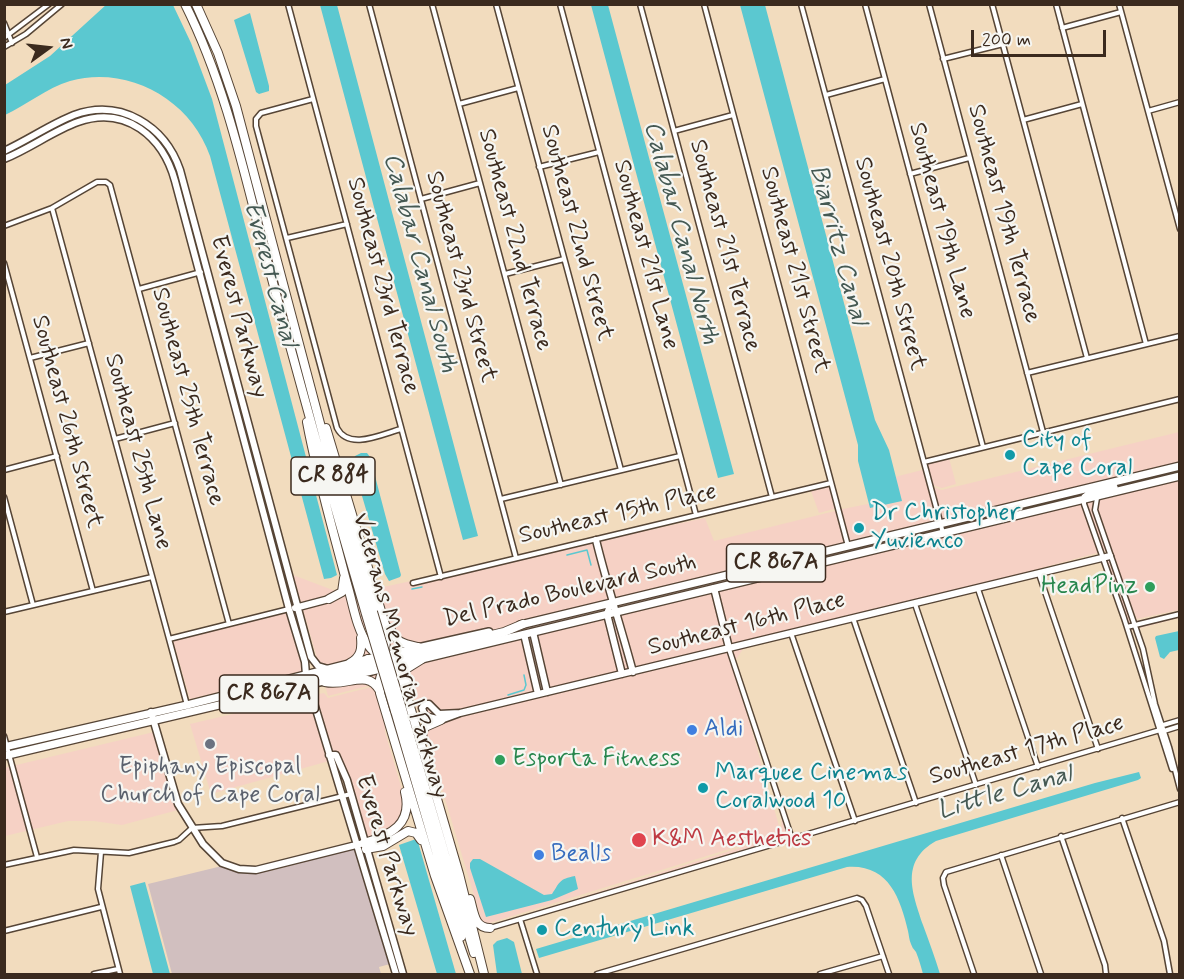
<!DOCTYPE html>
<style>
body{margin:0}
#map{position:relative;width:1184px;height:979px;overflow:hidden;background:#f2dcbe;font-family:Mynerve,sans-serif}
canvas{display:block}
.frame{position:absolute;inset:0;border:6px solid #3b2a1e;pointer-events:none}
.north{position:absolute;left:18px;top:18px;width:60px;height:60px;-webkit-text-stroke:4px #f6f6f2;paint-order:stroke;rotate:75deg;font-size:16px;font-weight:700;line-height:24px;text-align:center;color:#3b2a1e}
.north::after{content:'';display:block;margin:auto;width:21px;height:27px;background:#3b2a1e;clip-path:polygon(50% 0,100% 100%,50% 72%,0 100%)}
.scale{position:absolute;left:971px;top:30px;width:135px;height:27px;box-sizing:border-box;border:3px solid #3b2a1e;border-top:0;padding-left:8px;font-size:18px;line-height:21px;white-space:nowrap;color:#3b2a1e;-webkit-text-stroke:4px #f6f6f2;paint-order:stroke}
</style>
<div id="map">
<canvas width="1184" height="979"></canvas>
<div class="frame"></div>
<div class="north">N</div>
<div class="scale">200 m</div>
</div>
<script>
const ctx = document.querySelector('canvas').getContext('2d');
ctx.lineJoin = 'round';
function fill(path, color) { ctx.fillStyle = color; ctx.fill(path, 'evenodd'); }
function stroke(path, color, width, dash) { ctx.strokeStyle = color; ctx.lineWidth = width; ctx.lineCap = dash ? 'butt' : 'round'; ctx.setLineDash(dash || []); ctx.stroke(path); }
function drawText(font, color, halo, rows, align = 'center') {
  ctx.font = font + ' Mynerve,sans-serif'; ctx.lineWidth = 4.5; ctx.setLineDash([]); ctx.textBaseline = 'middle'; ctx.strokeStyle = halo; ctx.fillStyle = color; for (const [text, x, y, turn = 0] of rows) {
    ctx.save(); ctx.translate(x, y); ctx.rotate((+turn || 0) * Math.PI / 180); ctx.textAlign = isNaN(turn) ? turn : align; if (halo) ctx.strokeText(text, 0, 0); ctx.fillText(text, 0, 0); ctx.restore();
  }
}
fill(new Path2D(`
 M 1179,432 L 1179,610 L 1137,619 L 1108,550 L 743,649 L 733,664 L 781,833 L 483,925 L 408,676 L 328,696 L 293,575 L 346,595 L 705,518 L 714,541 L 843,509 L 893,499 L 891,478 L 926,469 L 930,486 L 942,490 Z
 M 949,458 L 956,484 L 942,488 L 932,485 L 926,464 Z
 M 834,484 L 841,507 L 819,513 L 811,491 Z
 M 1109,559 L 1135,621 L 1179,612 L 1179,618 L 1129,631 L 1105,560 Z
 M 287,612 L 303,662 L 304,672 L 190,699 L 173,641 Z
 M 371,687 L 377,693 L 385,718 L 385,732 L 405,800 L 403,814 L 393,828 L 366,840 L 336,752 L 331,752 L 314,695 L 324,693 L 328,698 Z
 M 309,696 L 329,761 L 211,794 L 190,724 Z
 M 154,732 L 178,810 L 122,825 L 94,821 L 68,821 L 5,836 L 4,768 Z
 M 782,812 L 791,839 L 787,843 L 493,927 L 492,925 L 781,835 Z`), '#f6d1c5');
fill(new Path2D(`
 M 356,848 L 390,964 L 379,967 L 381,974 L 172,974 L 148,884 L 222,866 L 256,873 L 274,870 Z`), '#d1bfbf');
fill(new Path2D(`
 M 107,4 L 173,5 L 191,43 L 212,99 L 337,575 L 331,578 L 324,579 L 210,156 C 190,99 128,65 70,81 C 47,88 26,105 5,115 L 5,85 L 50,56 Z
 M 320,5 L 337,5 L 478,536 L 463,540 Z
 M 591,5 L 608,5 L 734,474 L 718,478 Z
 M 740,5 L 765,5 L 875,420 L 889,450 L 902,501 L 870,508 L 858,461 L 858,445 Z
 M 250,13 L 269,86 L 269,91 L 259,94 L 256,92 L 234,20 Z
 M 361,453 L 367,453 L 370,457 L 401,575 L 400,577 L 389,581 L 385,574 L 352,462 L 355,456 Z
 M 1179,631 L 1179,650 L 1170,652 L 1164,659 L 1160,657 L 1155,638 L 1156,636 Z
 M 1139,772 L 1141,778 L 1138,780 L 936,841 C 899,862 913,894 923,925 C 929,941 935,958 940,974 L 923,974 C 921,967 919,959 916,952 C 912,946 914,951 911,944 C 909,940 909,935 908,931 C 900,897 888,864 847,867 L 539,958 L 536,949 L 1095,783 Z
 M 416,839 L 418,842 L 456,974 L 437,974 L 399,845 Z
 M 473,859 L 480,859 L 544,895 L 552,894 C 560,882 559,879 575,876 L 578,889 L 552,900 L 486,917 L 470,868 L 470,863 Z
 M 145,882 L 170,974 L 153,974 L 130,886 Z
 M 507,938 L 514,942 L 522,974 L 497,974 L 493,945 L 497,941 Z`), '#5bc8d0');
stroke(new Path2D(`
 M 567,555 L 587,550 L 591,565
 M 412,589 L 422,587
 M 508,695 L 524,690 L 526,685 L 524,675`), '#5bc8d0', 1.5);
const street = new Path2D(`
 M 288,4 L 441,577
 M 369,4 L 516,558
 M 432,4 L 561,485
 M 496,4 L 621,470
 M 560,4 L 696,515
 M 640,4 L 772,497
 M 704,4 L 848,546
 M 801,4 L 943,533
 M 865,4 L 983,447
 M 929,4 L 1043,432
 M 992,4 L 1087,358
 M 1056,4 L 1146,344
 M 1119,4 L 1180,229
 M 4,23 L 12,43
 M 1062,28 L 1121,12
 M 4,38 L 49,4
 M 4,47 L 26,34 L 62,4
 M 943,59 L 1003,44
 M 826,95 L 885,79
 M 313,99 L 261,113 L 256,119 L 256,126 L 337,428 C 349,451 382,434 401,429
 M 459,104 L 518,88
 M 1148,111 L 1180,102
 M 1023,120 L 1082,104
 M 674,131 L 733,115
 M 539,167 L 599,152
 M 910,174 L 969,158
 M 421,199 L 480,183
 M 52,208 L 187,705
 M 4,226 L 52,208 L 97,182 L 106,182 L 110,185 L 229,624
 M 287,238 L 347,224
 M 4,263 L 93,591
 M 505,274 L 564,259
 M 139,289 L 201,272
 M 30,358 L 89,343
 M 1027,373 L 1180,336
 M 115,439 L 175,423
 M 924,462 L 1180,399
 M 4,470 L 57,456
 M 4,497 L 33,605
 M 1097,498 L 1095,510 L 1143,649 L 1155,704 L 1169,747 L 1180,789
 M 501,499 L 680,456
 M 1084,500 L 1084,504 L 1124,618 L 1172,769
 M 1039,574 L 1098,749
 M 413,583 L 831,483
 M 978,589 L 1038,767
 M 915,604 L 976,785
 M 4,612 L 152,577
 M 853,618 L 916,803
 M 1127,627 L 1180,614
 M 791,633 L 855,821
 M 169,639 L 289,609
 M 729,649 L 792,839
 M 1160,726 L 1180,720
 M 1164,731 L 1180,726
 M 4,736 L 37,857
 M 1122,818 L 1164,941 L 1170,974
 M 1061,836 L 1105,965 L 1106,974
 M 101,852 L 98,889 L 120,974
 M 1001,855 L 1041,974
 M 4,865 L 74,850 L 129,853 L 174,842 L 179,840 L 192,828 L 222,826 L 351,794
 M 520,919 L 537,974
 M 490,928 L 1160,730
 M 4,931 L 101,907
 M 94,974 L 118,969
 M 597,974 L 857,898 L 862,900 L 866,906 L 889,974
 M 820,974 L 883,956
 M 974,974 L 944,885 L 943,878 L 946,872 L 1180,802`);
const secondary = new Path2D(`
 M 4,151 C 28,140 51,124 74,115 C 121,98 165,126 180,170 L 311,657 L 318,666 L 328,669
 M 4,159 C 29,149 53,131 78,122 C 126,105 163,137 175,181 L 289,609 L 305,662 L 306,675
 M 596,540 C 607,585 621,627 633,672
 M 714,588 L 729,648
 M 611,602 L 607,614 L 622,674
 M 295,608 L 329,599
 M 533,632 L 547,692
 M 524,634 L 538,694
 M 301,686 L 308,690 L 314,703 L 396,974
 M 151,712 L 178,804 L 203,844 L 222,863 L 239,869 L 256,870 L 364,843
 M 460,713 L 441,720 L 425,716 L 422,708 L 425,704 L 429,704 L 439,714 L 460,713 L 1110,556
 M 329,755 L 336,755 L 347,780 L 403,974`);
const primary = new Path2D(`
 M 1085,497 L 1092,492 L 1114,487
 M 520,625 L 1180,466
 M 382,656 L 489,632
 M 4,747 L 187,705 L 372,658
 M 4,756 L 295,687 L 372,671 L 1180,476`);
const highway = new Path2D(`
 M 185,4 C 226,86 245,176 268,264 C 299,381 332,498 366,614
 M 196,4 L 218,53 L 236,106 L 335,480 L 373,612
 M 307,422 C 317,476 333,530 347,584 C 353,603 356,628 368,645 C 375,655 387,661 399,664
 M 329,599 L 342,592 L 344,578
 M 390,628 C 396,643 404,644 418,647
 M 368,659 C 383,663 397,671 404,686 L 459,874 L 484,974
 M 350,663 C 361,657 362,649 361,638
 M 325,682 C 348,687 367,668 380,691
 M 407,685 L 404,675 L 406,669 L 422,659
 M 295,687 L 319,678 L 373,664 L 385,651 L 387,631 L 326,428
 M 402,709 L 474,953
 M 395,711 L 461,937
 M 423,739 L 422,733 L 425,727 L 441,720
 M 364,843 C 391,835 413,824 405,792
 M 366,849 L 383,846 L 408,831 L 416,833 L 421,840
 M 470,899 C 474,912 474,928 490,928
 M 470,974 L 435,876 L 380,693 C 377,677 383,666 398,658 L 504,632 L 523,624`);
stroke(street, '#564536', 7);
stroke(secondary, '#564536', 9);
stroke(primary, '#564536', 10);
stroke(highway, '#564536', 10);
stroke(street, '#fff', 4);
stroke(secondary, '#fff', 6);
stroke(primary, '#fff', 7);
stroke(highway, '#fff', 8);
const highwayBridge = new Path2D(`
 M 373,612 L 402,709
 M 366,614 L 395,711`);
stroke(highwayBridge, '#564536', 10, []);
stroke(highwayBridge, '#fff', 8);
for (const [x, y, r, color] of [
 [1010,455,6,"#0f9aa8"],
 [859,528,6,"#0f9aa8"],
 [1150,587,6,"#2e9e5b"],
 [692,730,6,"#3f7fe0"],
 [210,744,6,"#6b7280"],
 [500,760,6,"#2e9e5b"],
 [703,788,6,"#0f9aa8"],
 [639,840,8,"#e0444e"],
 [539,855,6,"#3f7fe0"],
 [542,930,6,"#0f9aa8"]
]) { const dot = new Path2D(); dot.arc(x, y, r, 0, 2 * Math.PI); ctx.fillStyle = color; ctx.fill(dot); stroke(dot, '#f6f6f2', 2); }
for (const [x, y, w] of [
 [333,476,84],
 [776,563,99],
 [269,694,99]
]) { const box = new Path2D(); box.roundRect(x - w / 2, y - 19, w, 38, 4.5); ctx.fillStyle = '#f6f6f2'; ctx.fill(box); stroke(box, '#3b2a1e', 1.5); }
drawText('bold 22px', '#3b2a1e', null, [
 ["CR 884",333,476],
 ["CR 867A",776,563],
 ["CR 867A",269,694]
]);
drawText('24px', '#3b2a1e', '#f6f6f2', [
 ["Southeast 19th Terrace",1003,214,75],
 ["Southeast 19th Lane",941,221,75],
 ["Southeast 22nd Street",576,233,75],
 ["Southeast 22nd Terrace",514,240,75],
 ["Southeast 21st Terrace",724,246,75],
 ["Southeast 21st Lane",645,255,75],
 ["Southeast 20th Street",889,264,75],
 ["Southeast 21st Street",794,270,75],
 ["Southeast 23rd Street",460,277,75],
 ["Southeast 23rd Terrace",382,286,75],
 ["Everest Parkway",238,317,75],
 ["Southeast 25th Terrace",187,397,75],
 ["Southeast 26th Street",66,422,75],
 ["Southeast 25th Lane",137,452,75],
 ["Southeast 15th Place",618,515,-13],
 ["Del Prado Boulevard South",570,592,-13],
 ["Southeast 16th Place",747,625,-14],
 ["Veterans Memorial Parkway",399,656,74],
 ["Southeast 17th Place",1027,751,-16],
 ["Everest Parkway",386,856,73]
]);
drawText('24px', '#0d838f', '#f6f6f2', [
 ["City of",1022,441],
 ["Cape Coral",1022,469],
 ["Dr Christopher",871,514],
 ["Yuvienco",871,542],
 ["Marquee Cinemas",715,774],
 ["Coralwood 10",715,802],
 ["Century Link",554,930]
], 'left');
drawText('24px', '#27864d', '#f6f6f2', [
 ["HeadPinz",1138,587],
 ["Esporta Fitness",512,760,"left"]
], 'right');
drawText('24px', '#366cbe', '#f6f6f2', [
 ["Aldi",704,730],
 ["Bealls",551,855]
], 'left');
drawText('24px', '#5b616d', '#f6f6f2', [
 ["Epiphany Episcopal",210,768],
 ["Church of Cape Coral",210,796]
]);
drawText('24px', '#be3a42', '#f6f6f2', [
 ["K&M Aesthetics",652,840]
], 'left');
drawText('italic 26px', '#455953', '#f6f6f2', [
 ["Calabar Canal North",680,233,75],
 ["Biarritz Canal",837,245,75],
 ["Calabar Canal South",419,263,75],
 ["Everest Canal",269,274,75],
 ["Little Canal",1005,794,-16]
]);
</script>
